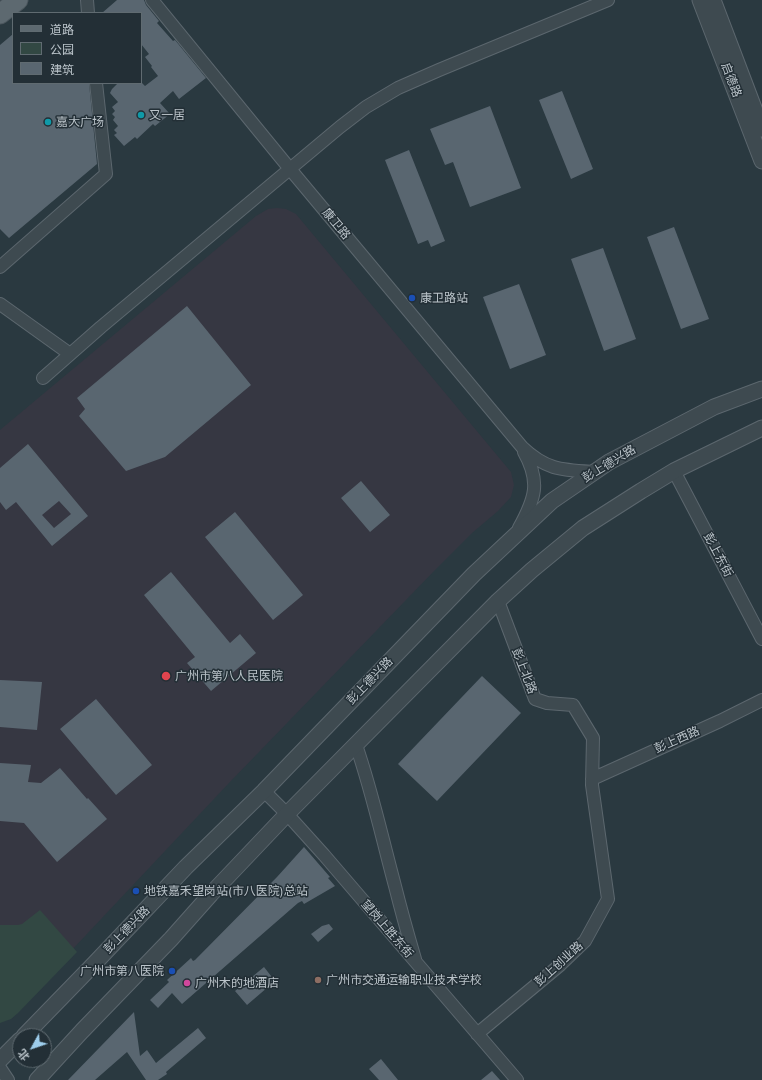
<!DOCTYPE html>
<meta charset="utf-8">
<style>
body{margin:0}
#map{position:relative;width:762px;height:1080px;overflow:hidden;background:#2a3940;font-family:Mulish,"Noto Sans SC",sans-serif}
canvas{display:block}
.legend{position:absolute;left:12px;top:12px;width:130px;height:72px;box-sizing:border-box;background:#232f36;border:1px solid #606b71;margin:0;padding:5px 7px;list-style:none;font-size:12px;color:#bbc4ca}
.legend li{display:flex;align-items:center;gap:8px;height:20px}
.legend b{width:20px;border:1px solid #606b71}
.north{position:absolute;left:12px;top:1028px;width:40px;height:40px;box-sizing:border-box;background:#232f36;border:1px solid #606b71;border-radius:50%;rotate:230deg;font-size:11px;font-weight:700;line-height:16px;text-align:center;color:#bbc4ca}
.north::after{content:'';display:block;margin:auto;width:14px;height:18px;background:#9eceed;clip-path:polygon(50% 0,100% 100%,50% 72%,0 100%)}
</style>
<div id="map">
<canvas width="762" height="1080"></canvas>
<ul class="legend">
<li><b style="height:5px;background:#5d6970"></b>道路</li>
<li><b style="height:11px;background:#324843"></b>公园</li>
<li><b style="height:11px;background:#596670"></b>建筑</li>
</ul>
<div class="north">北</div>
</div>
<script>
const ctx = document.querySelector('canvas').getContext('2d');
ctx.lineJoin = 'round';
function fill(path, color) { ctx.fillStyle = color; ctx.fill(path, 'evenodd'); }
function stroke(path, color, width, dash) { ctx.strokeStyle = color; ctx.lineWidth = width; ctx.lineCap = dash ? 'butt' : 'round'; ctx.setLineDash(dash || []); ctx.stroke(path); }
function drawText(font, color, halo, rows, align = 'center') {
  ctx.font = font + ' Mulish,"Noto Sans SC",sans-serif'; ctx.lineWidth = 3; ctx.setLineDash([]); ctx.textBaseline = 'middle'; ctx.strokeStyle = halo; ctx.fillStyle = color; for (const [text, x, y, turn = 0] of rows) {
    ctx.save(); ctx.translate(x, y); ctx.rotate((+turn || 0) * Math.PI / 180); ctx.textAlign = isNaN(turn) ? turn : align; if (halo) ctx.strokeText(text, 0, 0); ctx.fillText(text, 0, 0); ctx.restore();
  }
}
fill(new Path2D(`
 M 277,208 L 286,209 L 296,214 L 511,472 L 514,485 L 511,497 L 498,511 L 472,533 L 435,570 L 229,783 L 70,952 L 0,1018 L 0,430 L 256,216 L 268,209 Z`), '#363742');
fill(new Path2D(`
 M 40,910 L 77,952 L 18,1013 L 11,1019 L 0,1023 L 0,925 L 18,925 L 22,924 Z`), '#324843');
fill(new Path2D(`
 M 117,0 L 144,0 L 146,5 L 159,21 L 157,23 L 173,41 L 175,40 L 206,78 L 179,99 L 173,91 L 160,103 L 170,114 L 155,126 L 153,124 L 137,139 L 135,137 L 124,146 L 114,135 L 117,133 L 114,130 L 118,126 L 113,120 L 115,117 L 112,114 L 115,111 L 112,107 L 118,102 L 110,93 L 112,89 L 118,83 L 142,83 L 145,86 L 158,76 L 151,67 L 152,66 L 145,57 L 149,54 L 141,44 L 141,13 L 102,13 Z
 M 13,34 L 13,83 L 89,83 L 97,164 L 9,238 L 0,229 L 0,45 Z
 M 562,91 L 593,169 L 571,179 L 539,100 Z
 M 490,106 L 521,188 L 470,207 L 453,162 L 445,165 L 430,129 Z
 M 409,150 L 445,241 L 431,247 L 428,240 L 418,244 L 385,160 Z
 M 674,227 L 709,319 L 681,329 L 647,237 Z
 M 603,248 L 636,339 L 604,351 L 571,259 Z
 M 519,284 L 546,355 L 510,369 L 483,297 Z
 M 187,306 L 251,385 L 165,457 L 126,471 L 79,416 L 85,409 L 77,398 Z
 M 28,444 L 88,516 L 52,546 L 16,502 L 6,510 L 0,502 L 0,468 ZM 59,501 L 71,514 L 54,528 L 42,515 Z
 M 361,481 L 390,515 L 370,532 L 341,498 Z
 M 235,512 L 303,595 L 273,620 L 205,537 Z
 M 171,572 L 230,643 L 240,634 L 256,653 L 211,691 L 187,663 L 195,657 L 144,595 Z
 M 482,676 L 521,713 L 437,801 L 398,764 Z
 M 0,680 L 42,682 L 37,730 L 0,727 Z
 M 96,699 L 152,765 L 116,795 L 60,729 Z
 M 0,763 L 31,765 L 28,782 L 41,783 L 60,768 L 87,799 L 88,798 L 107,819 L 57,862 L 24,823 L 0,821 Z
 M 304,847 L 330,877 L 328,878 L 335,886 L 304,904 L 302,901 L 298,903 L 182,1004 L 172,993 L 158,1008 L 150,1000 L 169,982 L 167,980 L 191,958 L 193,961 L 195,960 L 277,877 Z
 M 329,924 L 333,929 L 318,942 L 311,934 L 322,926 Z
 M 264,967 L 275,981 L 247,1005 L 235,991 Z
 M 134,1012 L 140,1056 L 147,1050 L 156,1063 L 198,1028 L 206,1038 L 166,1072 L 167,1074 L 158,1080 L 146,1080 L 127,1052 L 95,1080 L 68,1080 Z
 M 381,1059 L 398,1080 L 379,1080 L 369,1069 Z
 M 492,1071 L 500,1080 L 481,1080 Z`), '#596670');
const minor = new Path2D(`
 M 87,0 L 88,13
 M 152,0 L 290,169 L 522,447 C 546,470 562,470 594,472
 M 0,267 L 106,174 L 96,83
 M 0,304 L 70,354
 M 43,378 L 101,327 L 340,127 L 366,107 L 398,88 L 439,70 L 608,0
 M 674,471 L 762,639
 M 519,528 C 535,499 541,482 524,452
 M 356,745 C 372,791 382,838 395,886 C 401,910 408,935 415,959
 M 592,779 L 720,721 L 762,700
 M 264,791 L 287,814 L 324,855 L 517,1080
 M 477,1034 L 560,965 L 585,941 L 608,899 L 592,785 L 593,738 L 573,705 L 547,703 L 535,699 L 498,601
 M 0,1068 L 8,1080`);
const tertiary = new Path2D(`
 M 700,0 L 762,161
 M 713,0 L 762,129
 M 24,1036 L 94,964 L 186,867 L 264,791 L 474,574 L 552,501 L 609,462 L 714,407 L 762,389
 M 0,1060 L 20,1040
 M 37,1080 L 82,1031 L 171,939 L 211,894 L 287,814 L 498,601 L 532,570 L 583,528 L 641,491 L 674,471 L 762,428`);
const primary = new Path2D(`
 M 0,14 L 18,0`);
stroke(minor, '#5c676e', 14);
stroke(tertiary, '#5c676e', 17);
stroke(primary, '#4b565d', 21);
stroke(minor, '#3e4a50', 12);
stroke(tertiary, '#3e4a50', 15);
stroke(primary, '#5d6970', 19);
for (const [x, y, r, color] of [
 [141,115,4,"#0f9aa8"],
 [48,122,4,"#0f9aa8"],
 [412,298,4,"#1a4fb4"],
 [166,676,5,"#e0444e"],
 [136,891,4,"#1a4fb4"],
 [172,971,4,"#1a4fb4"],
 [318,980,4,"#8d6e63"],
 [187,983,4,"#d1479c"]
]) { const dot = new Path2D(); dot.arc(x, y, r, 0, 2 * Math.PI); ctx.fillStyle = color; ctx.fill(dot); stroke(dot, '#232f36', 1.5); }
drawText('12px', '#bbc4ca', '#232f36', [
 ["启德路",731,80,69],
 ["康卫路",336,224,50],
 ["彭上德兴路",609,464,-31],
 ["彭上东街",718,555,62],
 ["彭上北路",524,671,69],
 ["彭上德兴路",370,681,-46],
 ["彭上西路",677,740,-24],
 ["望岗上胜东街",387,929,49],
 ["彭上德兴路",127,930,-46],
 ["彭上创业路",559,964,-42]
]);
drawText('12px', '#bbc4ca', '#232f36', [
 ["又一居",149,115],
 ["嘉大广场",56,122],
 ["康卫路站",420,298],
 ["广州市第八人民医院",175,676],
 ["地铁嘉禾望岗站(市八医院)总站",144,891],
 ["广州市第八医院",164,971,"right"],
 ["广州市交通运输职业技术学校",326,980],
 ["广州木的地酒店",195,983]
], 'left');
</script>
